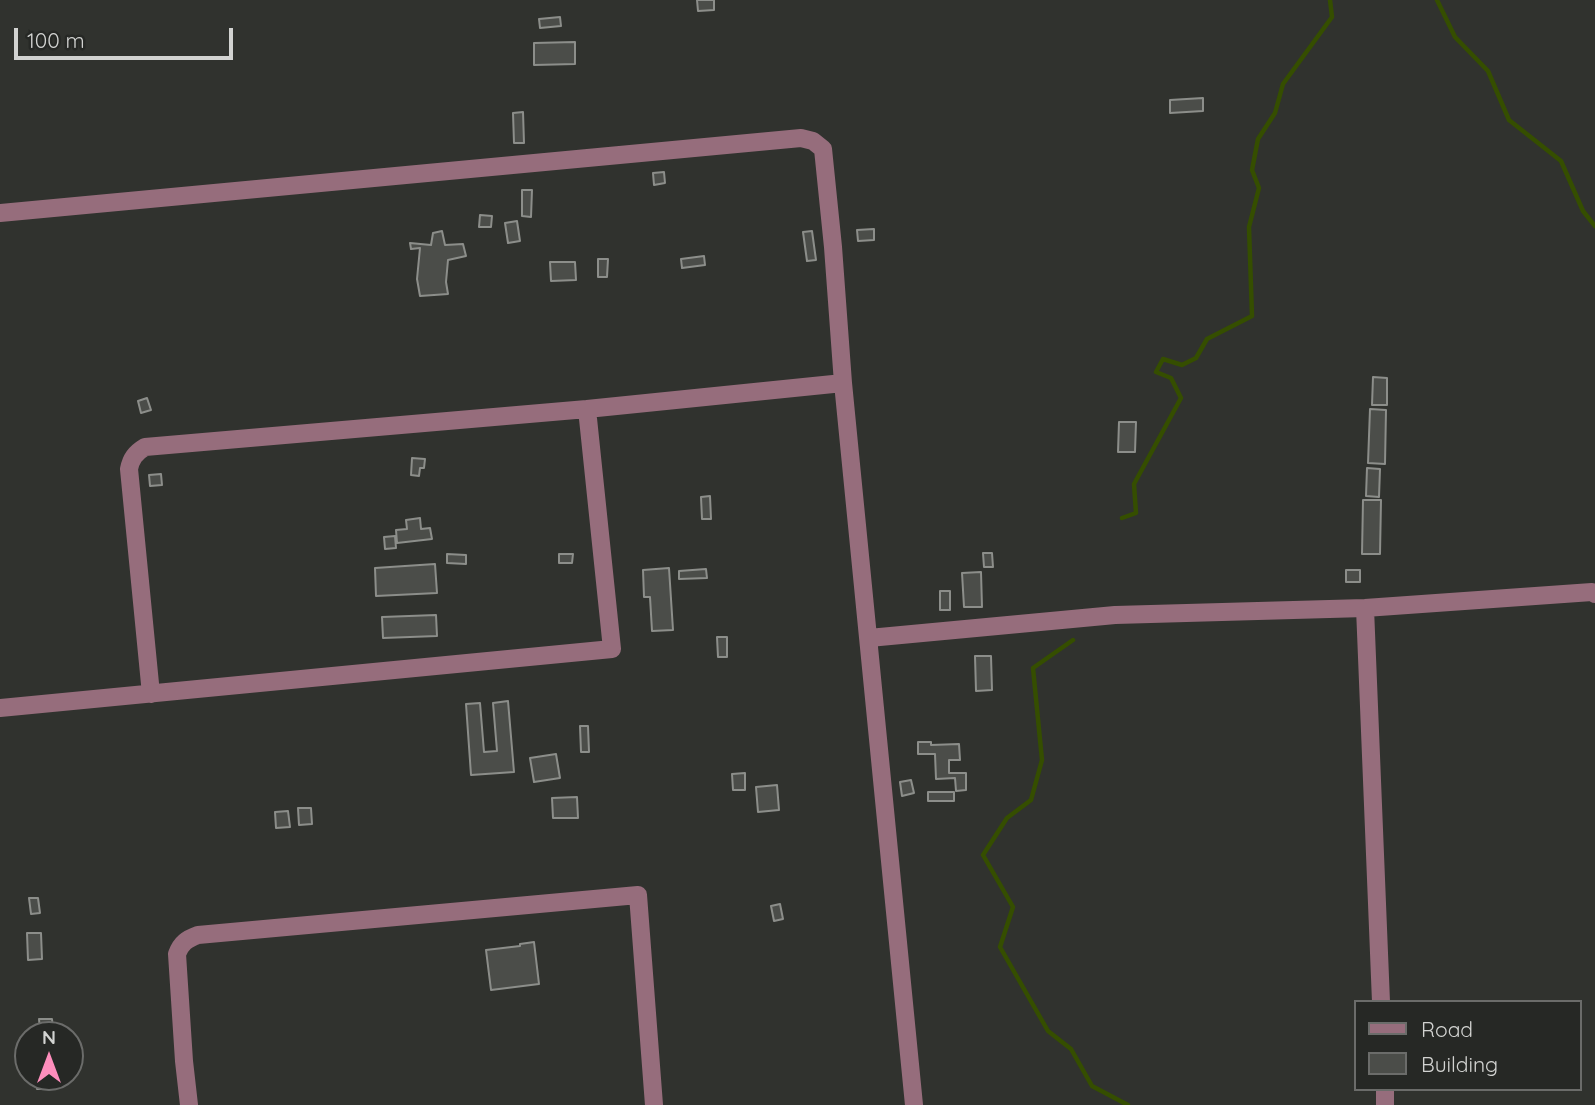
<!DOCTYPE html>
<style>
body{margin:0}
#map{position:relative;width:1595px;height:1105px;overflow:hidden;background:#30322e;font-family:Quicksand,sans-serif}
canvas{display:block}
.legend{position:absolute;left:1354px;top:1000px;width:228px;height:91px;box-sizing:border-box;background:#262825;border:2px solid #6b6c6a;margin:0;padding:9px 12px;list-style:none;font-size:21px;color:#d2d3d1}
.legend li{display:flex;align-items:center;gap:14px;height:35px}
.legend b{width:35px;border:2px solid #6b6c6a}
.north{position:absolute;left:14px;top:1021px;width:70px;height:70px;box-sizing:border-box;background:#262825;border:2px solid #6b6c6a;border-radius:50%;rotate:0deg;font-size:19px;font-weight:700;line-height:28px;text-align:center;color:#d2d3d1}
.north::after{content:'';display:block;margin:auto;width:24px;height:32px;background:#fe8ebc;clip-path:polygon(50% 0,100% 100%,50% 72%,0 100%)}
.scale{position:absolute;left:14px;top:28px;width:219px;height:32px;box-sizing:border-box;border:4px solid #d2d3d1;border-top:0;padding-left:9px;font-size:21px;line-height:24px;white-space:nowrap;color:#d2d3d1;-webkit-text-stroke:5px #262825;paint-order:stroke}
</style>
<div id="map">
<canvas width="1595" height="1105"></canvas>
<ul class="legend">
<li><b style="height:9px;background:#966d7c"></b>Road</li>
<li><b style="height:19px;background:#4b4d49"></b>Building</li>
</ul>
<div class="north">N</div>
<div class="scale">100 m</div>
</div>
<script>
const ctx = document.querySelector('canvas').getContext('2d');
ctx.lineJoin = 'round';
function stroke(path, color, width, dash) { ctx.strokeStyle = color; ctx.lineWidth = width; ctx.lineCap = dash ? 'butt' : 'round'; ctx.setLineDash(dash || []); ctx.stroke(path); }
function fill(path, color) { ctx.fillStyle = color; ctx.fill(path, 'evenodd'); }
stroke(new Path2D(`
 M 1437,0 L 1455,37 L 1488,71 L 1509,120 L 1561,161 L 1583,211 L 1595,226
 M 1122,518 L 1136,513 L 1134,484 L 1181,398 L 1171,378 L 1156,372 L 1163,359 L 1182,365 L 1196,358 L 1207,339 L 1252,316 L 1249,227 L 1259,188 L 1252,170 L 1258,139 L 1275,113 L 1283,84 L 1332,17 L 1330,0
 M 1073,640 L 1033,668 L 1042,760 L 1031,800 L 1007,818 L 983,855 L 1013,907 L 1000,947 L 1048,1031 L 1071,1049 L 1092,1086 L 1128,1105`), '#354e00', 4.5);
const building = new Path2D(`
 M 697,0 L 714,0 L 714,10 L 698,11 Z
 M 560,17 L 561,26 L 540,28 L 539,19 Z
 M 575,42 L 575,64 L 534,65 L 534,43 Z
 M 1203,98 L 1203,111 L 1170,113 L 1170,100 Z
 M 523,112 L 524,143 L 514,143 L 513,113 Z
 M 664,172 L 665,183 L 654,185 L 653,173 Z
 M 522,190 L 532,190 L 531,217 L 522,216 Z
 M 480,215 L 492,216 L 491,227 L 479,227 Z
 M 517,221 L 520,241 L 508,243 L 505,223 Z
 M 874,229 L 874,240 L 858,241 L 857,230 Z
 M 442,231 L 445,245 L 463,244 L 466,256 L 448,260 L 446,282 L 448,294 L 420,296 L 417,279 L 420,248 L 411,249 L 410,243 L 431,245 L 433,233 Z
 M 812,231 L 816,260 L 807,261 L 803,232 Z
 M 704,256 L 705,265 L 682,268 L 681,259 Z
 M 598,259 L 608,259 L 607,277 L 598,277 Z
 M 550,262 L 575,262 L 576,280 L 551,281 Z
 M 1373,377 L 1387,378 L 1387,405 L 1372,405 Z
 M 147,398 L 151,410 L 141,413 L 138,401 Z
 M 1370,409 L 1386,410 L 1385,464 L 1368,463 Z
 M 1119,422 L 1136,422 L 1135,452 L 1118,452 Z
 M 412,458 L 425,459 L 424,468 L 420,468 L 419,476 L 411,475 Z
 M 1367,468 L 1380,469 L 1379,497 L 1366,496 Z
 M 161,474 L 162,485 L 150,486 L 149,475 Z
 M 710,496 L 711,519 L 702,519 L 701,497 Z
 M 1363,500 L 1381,500 L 1380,554 L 1362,554 Z
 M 420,518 L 421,529 L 430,528 L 432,539 L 397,543 L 396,530 L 407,529 L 406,520 Z
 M 395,536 L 396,548 L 385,549 L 384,537 Z
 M 983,553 L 992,553 L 993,567 L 984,567 Z
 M 447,554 L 466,555 L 466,564 L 447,563 Z
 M 559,554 L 573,554 L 572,563 L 559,563 Z
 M 435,564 L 437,593 L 376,596 L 375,568 Z
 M 669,568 L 673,630 L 652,631 L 650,597 L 644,597 L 643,570 Z
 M 706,569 L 707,578 L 679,579 L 679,571 Z
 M 1346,570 L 1360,570 L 1360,582 L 1346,582 Z
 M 981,572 L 982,607 L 964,607 L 962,573 Z
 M 940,591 L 950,591 L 950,610 L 940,610 Z
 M 436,615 L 437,636 L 383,638 L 382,617 Z
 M 717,637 L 727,637 L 727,657 L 718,657 Z
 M 975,656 L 991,656 L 992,690 L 976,691 Z
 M 508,701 L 514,772 L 471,775 L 466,704 L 480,703 L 484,752 L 497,751 L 493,703 Z
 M 580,726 L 588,726 L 589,752 L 581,752 Z
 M 918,742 L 931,742 L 931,745 L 959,744 L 960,760 L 949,760 L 949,773 L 966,773 L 966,790 L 956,791 L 955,778 L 936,779 L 935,754 L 918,754 Z
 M 556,754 L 560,778 L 534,782 L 530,758 Z
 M 745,773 L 745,790 L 733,790 L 732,774 Z
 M 911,780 L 914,793 L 902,796 L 900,782 Z
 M 777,785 L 779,810 L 758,812 L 756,787 Z
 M 928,792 L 954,792 L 954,801 L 928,801 Z
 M 577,797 L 578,818 L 553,818 L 552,798 Z
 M 298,808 L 311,808 L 312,824 L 299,825 Z
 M 288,811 L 290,827 L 276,828 L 275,812 Z
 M 29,898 L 38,898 L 40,913 L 31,914 Z
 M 780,904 L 783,919 L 774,921 L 771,906 Z
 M 27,933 L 41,933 L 42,959 L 28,960 Z
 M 534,942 L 539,984 L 491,990 L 486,950 L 520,946 L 520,944 Z
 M 39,1019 L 52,1019 L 53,1029 L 40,1030 Z
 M 36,1079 L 51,1079 L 51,1089 L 37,1089 Z`);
fill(building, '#4b4d49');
stroke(building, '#8c8e8a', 2);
stroke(new Path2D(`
 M 0,213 L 801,138 L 813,141 L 823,149 L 833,247 L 843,383 L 587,409 L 145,447 C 135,453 131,459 129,469 L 151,694
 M 843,383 L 914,1105
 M 1365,608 L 1381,1002
 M 869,638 L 1115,615 L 1365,608 L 1592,592 L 1595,594
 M 0,708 L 612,649 L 587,409
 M 1385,1089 L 1385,1105
 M 189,1105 L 184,1061 L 177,954 C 181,943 187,939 198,935 L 638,895 L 654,1105`), '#966d7c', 18);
</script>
